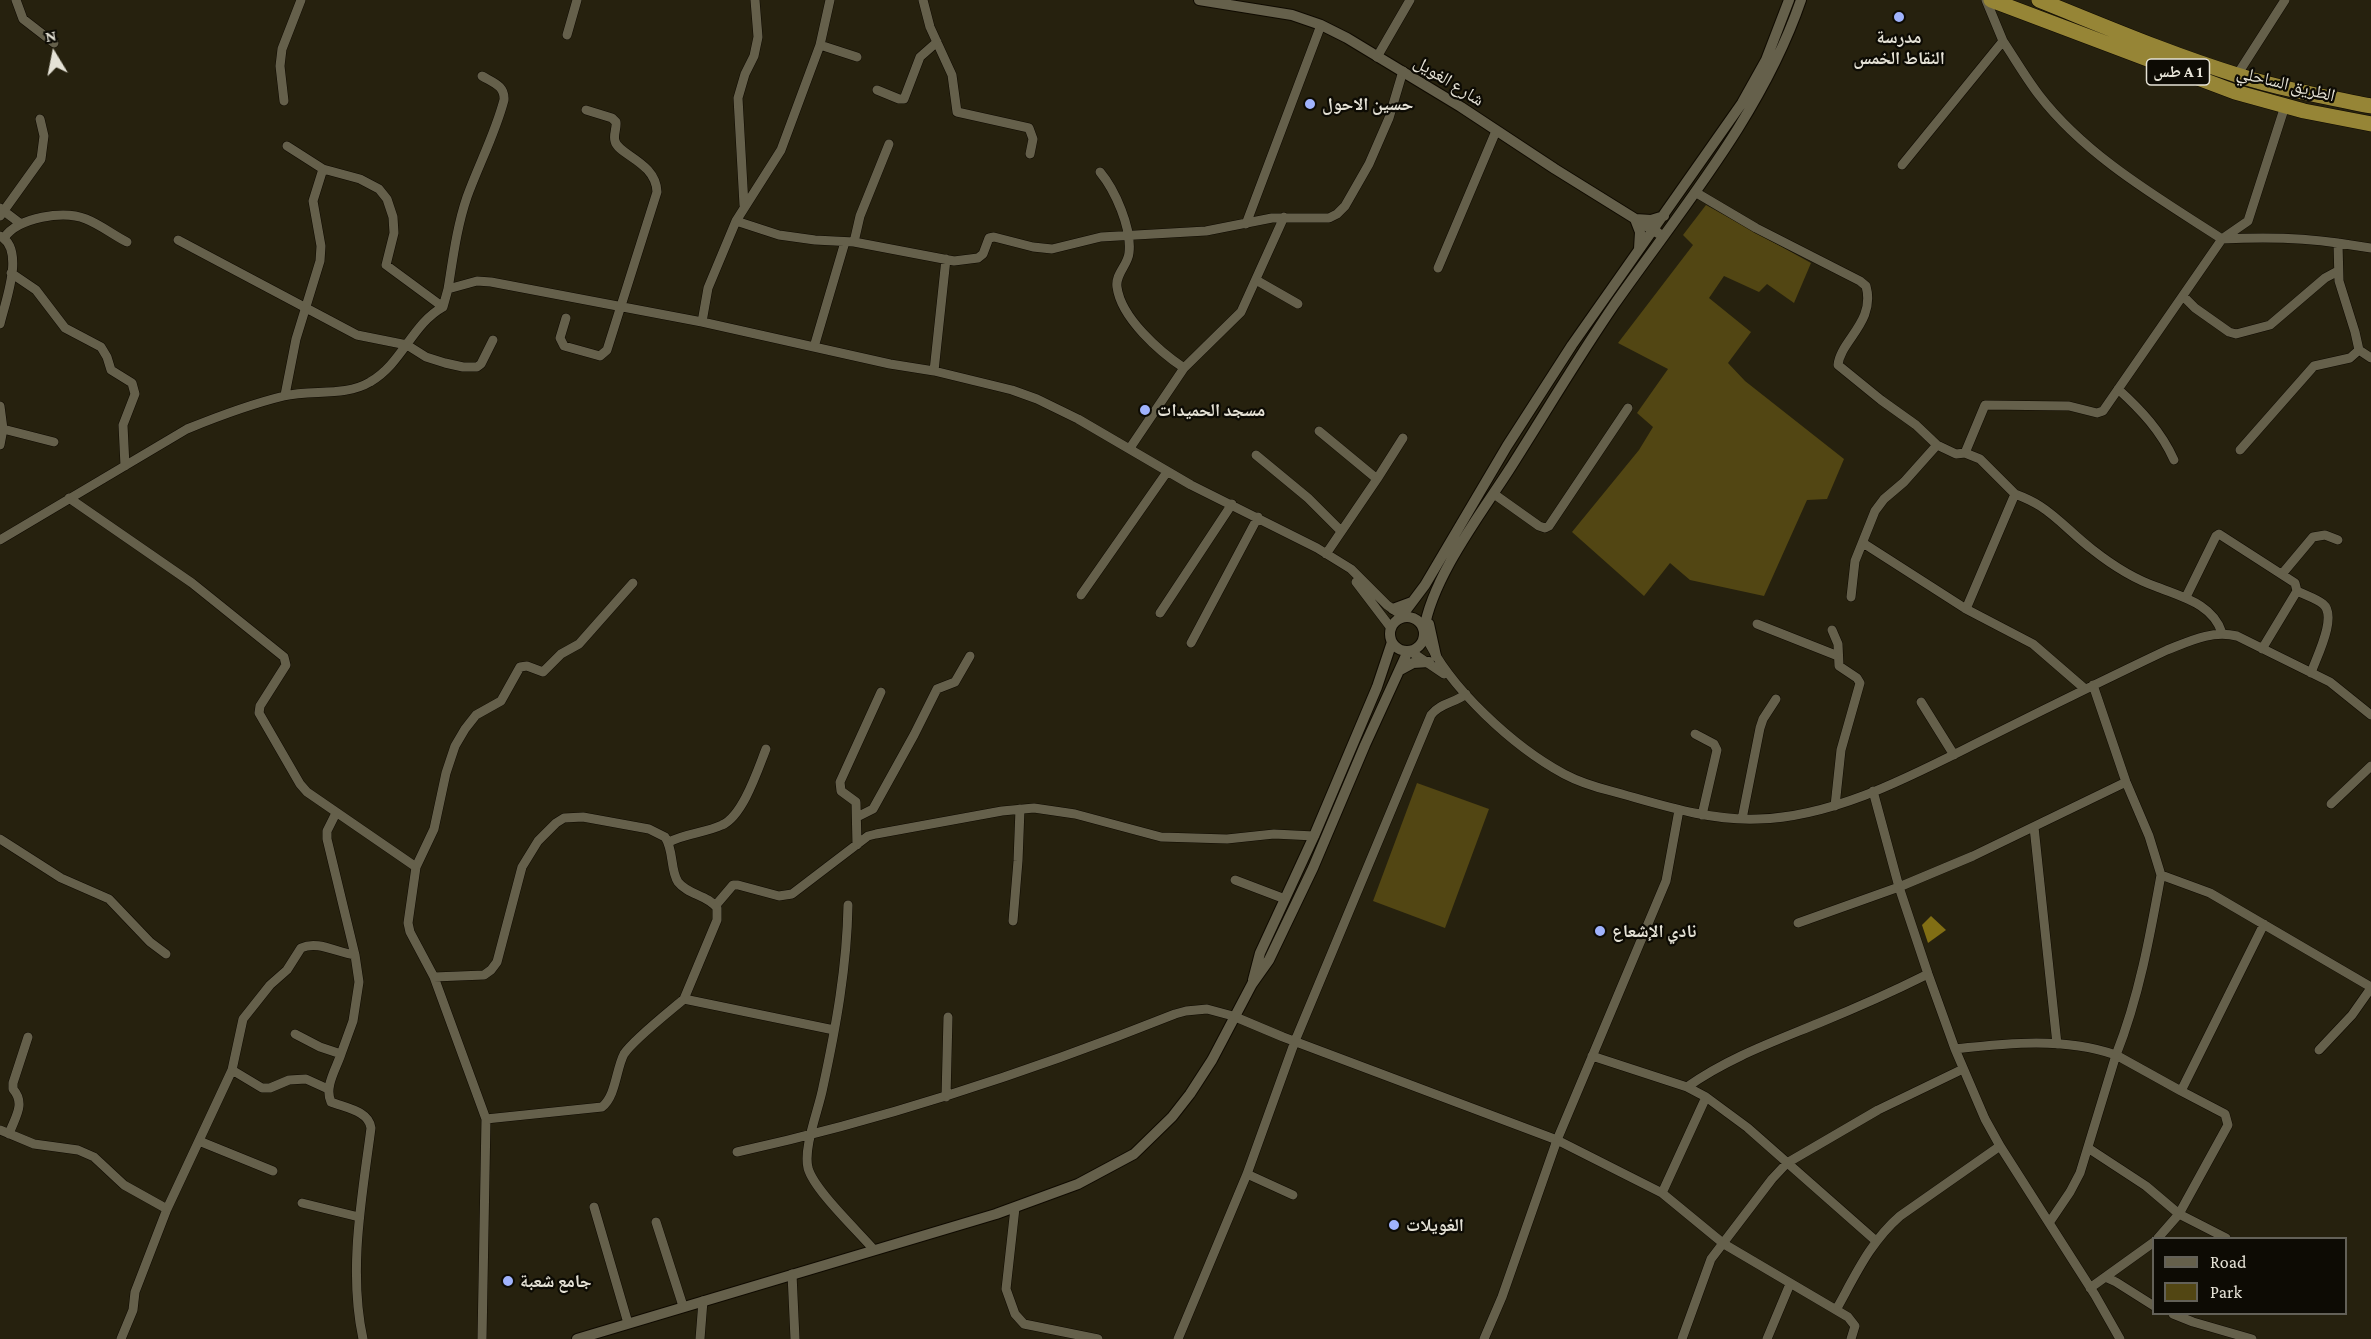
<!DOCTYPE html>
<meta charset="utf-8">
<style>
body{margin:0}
#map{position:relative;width:2371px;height:1339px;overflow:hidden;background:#26210e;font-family:"Crimson Pro",serif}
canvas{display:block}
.legend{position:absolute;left:2152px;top:1237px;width:195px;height:78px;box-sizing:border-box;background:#0d0b04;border:2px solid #636158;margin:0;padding:8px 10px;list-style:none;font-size:18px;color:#e5e2d6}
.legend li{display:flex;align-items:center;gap:12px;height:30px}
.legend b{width:30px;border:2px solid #636158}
.north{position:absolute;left:24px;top:24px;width:60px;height:60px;-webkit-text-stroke:4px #0d0b04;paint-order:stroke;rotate:350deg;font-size:16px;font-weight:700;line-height:24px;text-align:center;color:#e5e2d6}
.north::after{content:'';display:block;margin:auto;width:21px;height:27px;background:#e5e2d6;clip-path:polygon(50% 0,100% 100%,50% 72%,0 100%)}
</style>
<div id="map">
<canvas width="2371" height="1339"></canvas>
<ul class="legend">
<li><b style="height:8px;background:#65604b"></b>Road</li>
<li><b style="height:16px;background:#524613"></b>Park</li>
</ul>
<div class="north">N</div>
</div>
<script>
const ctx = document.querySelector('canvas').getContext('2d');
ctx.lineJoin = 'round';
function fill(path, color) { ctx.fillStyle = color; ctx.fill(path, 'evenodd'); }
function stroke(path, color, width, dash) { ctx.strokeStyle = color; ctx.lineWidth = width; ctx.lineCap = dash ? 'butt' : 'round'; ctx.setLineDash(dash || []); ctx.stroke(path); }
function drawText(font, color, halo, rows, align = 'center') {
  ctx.font = font + ' "Crimson Pro","Noto Naskh Arabic",serif'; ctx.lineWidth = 4.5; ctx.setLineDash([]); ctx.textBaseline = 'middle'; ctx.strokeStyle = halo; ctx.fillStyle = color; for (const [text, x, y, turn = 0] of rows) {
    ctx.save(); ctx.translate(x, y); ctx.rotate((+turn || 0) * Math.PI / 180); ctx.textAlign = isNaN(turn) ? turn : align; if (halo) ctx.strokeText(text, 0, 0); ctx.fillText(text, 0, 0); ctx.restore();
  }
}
fill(new Path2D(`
 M 1706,205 L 1811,263 L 1794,303 L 1767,284 L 1759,292 L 1724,276 L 1709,298 L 1751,332 L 1728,363 L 1745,381 L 1844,459 L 1827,499 L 1807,500 L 1764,596 L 1690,580 L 1670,563 L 1644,596 L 1572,532 L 1639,450 L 1653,427 L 1637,413 L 1668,369 L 1618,343 L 1693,245 L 1683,235 Z
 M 1417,783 L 1489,809 L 1445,928 L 1373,901 Z`), '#524613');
fill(new Path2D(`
 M 1931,916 L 1946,930 L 1928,943 L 1922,925 Z`), '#816e14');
const minor = new Path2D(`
 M 16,0 L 23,19 L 54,43
 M 923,0 L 930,27 L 952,75 L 957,112 L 1029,128 L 1033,139 L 1030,154
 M 567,35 L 577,0
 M 820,45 L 857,57
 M 1377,57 L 1410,0
 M 2237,75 L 2285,0
 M 877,90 L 899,99 L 904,99 L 920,57 L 937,42
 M 284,101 L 280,66 L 282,49 L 301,0
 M 2285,106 L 2248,221 L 2222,239 C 2261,237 2299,237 2338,243
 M 287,146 L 323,169 L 360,179 L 379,189 L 387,199 L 393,217 L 394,233 L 386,265 L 443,307
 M 1902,165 L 2003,41 L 1986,0
 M 1100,172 C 1115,190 1132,228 1129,253 C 1128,265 1115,274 1117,287 C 1121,318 1160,352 1184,368
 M 1695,192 L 1756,228 L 1860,281 L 1866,286 C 1876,322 1840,341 1838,365 L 1881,400 L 1916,425 L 1937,445
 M 744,205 L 738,98 L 745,74 L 754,56 L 758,37 L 755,0
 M 0,208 L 21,224
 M 0,216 L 41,159 L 44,136 L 40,119
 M 736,221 L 779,235 L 815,240 L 854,242 L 954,261 L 978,258 L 983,254 L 989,238 L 994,237 L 1033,247 L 1052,249 L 1101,237 L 1206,231 L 1272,218 L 1329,218 L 1337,214 L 1345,206 L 1369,164 L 1389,118 L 1403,71
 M 1246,224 L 1321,25
 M 0,236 C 26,249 5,302 0,324
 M 4,238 C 18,217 64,210 86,219 C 101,225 113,235 127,242
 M 178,240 L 357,335 L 407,345 L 426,357 L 445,363 L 463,367 L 477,367 L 481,364 L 493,340
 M 854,242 L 860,216 L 889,144
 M 1438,268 L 1496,131
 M 11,273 L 36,290 L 65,328 L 101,347 L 107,357 L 111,370 L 132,383 L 135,394 L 123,425 L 125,466
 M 1256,280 L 1298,304
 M 448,289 C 453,258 457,226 467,197 C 479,164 495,134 504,100 C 505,86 494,83 482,76
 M 2183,296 L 2195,308 L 2229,332 L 2236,334 L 2270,325 L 2325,278 L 2338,271
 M 566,318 L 560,338 L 564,346 L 600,356 L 607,350 L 657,192 C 656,162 618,155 615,141 C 613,135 617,128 616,122 L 612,118 L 586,110
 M 702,322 L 708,288 L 736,221 L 781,150 L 820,45 L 830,0
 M 814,347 L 845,242
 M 2359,350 L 2371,358
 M 934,371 L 946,259
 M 2118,389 C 2141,410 2161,431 2174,460
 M 285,395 L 296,339 L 320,261 L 321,246 L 313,201 L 323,169
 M 0,406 L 3,429 L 0,445
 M 3,429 L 54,442
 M 1319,431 L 1377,479
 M 1130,448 L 1184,368 L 1241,312 L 1284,217
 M 2240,450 L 2314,366 L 2350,358 L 2359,350 L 2355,332 L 2339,281 L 2338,243 L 2371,248
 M 1965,453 L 1985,405 L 2069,406 L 2097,413 L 2103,411 L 2222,239 C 2157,197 2086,156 2039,95 C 2026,78 2015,59 2003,41
 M 1256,455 L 1308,498 L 1341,531
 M 1494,494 L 1539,526 L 1545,528 L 1549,526 L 1628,408
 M 69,498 L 192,583 L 284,657 L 286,665 L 260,706 L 259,713 L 300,784 L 307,792 L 416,867 L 408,923 L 410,932 L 434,977 L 486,1119
 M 0,540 L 187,429 C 219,416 251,404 284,396 C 311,389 345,397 370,382 C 402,364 412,324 443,307 L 448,289 L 477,281 L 491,282 L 702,322 L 890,364 L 934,371 L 1012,390 L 1037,399 L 1078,419 L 1191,485 L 1317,548 L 1351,569 L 1387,605 L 1397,612
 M 1863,543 L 1966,609
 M 1326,554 L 1377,479 L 1403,438
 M 2282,574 L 2313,537 L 2325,535 L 2338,540
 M 1356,582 L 1391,628
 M 2297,591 C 2305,595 2317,599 2323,604 C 2338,616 2316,658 2311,673
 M 1081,595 L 1167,472
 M 1851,597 L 1855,561 L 1875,511 L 1884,499 L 1904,482 L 1937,445 L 1956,454 L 1965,453 L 1980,459 L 2015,494
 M 2186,597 L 2216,536 L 2219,534 L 2295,583 L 2297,591 L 2262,649
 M 1160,613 L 1232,504
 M 1757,624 L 1838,656
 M 1832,630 L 1838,644 L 1839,666 L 1857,678 L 1860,683 L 1841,750 L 1835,806
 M 1425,635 C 1449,688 1514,747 1564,774 C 1579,782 1595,787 1611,791 C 1659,804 1707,821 1758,819 C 1839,817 1920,771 1991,736 C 2049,707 2108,678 2167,650 C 2190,641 2211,630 2237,636 L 2330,682 L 2371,715
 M 1191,643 L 1258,517
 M 1410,651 L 1444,674
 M 2093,685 L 2126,782 L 2149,836 L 2161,875
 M 2085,689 L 2033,644 L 1966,609 L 2015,494 C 2023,497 2032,501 2040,506 C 2059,518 2074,536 2093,550 C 2112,565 2134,579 2157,587 C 2182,597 2213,604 2222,633
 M 1921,702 L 1954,755
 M 1695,734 L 1714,744 L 1717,750 L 1702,815
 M 1873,791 L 1899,887 L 1928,974 L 1955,1049 L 1985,1119 L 2000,1146 L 2095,1295 L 2120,1339
 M 2331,804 L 2371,766
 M 336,813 L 327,831 L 327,839 L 355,955 L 359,982 L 353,1021 L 341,1054
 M 857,817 L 873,809 L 914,735 L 937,689 L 955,682 L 970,656
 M 1742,819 L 1760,728 L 1763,719 L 1776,699
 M 2034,827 L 2057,1044
 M 0,839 L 61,878 L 109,899 L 150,942 L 166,954
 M 669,842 C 686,833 705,833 722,825 C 743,816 758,769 766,749
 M 857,845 L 856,802 L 841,791 L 840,782 L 881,692
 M 416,867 L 434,829 L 446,773 L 455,746 L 465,729 L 476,715 L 501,701 L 520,667 L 527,666 L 543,672 L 561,654 L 579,644 L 633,583
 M 1235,880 L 1285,899
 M 716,905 L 733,885 L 738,885 L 779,896 L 792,894 L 868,836 L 876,834 L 1002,811 L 1034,808 L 1075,814 L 1161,837 L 1227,839 L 1274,834 L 1314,836
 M 848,905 C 847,966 836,1027 823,1087 C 819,1109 803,1147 808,1168 C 814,1190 858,1231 874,1250
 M 1013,921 L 1018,861 L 1020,809
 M 1798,923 L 1899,887 L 1973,856 L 2126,782
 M 434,977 L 484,975 L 491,970 L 497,962 L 522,867 L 538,841 L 556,823 L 564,818 L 583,817 L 649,829 L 665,837 C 674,850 670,870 678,882 C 688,895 708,895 717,908 L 717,920 L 684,999 L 834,1030
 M 295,1034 L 320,1047 L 341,1054 C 336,1069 324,1087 331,1102 C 346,1108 369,1111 371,1128 C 362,1197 348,1270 363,1339
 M 1955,1049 C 2009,1043 2064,1037 2116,1055 C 2139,997 2150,936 2161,875 L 2210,893 L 2371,987
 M 2319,1050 L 2352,1015 L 2371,988
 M 1592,1056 L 1687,1087 L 1706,1097 L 1748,1128 L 1875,1240
 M 232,1070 L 262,1088 L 270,1088 L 289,1080 L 306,1079 L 328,1089
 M 1687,1087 C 1728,1058 1773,1042 1819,1023 C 1856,1008 1892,992 1928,974
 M 946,1097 L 948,1017
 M 0,1130 L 34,1144 L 78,1150 L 94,1157 L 124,1185 L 167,1209 L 135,1292 L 133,1310 L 121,1339
 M 9,1134 C 15,1117 26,1104 13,1089 L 13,1083 L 28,1037
 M 199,1141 L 273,1171
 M 2088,1148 L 2146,1186 L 2179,1214 L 2226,1238
 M 737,1152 C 887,1119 1032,1071 1175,1014 L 1186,1011 L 1207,1009 L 1233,1016 L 1283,1037 L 1557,1140 L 1662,1193 L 1724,1244 L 1848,1317 L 1855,1326 L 1851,1339
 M 1247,1174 L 1293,1195
 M 1662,1193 L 1706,1097
 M 302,1203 L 359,1217
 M 594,1207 L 628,1323
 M 1015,1208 L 1006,1289 L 1015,1314 L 1024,1324 L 1098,1339
 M 167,1209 L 232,1070 L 243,1019 L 270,985 L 287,970 L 301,948 C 318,940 337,953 355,955
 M 656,1222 L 683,1306
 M 2049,1223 L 2070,1192 L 2080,1173 L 2116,1055 L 2181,1091 L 2264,924
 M 2158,1238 L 2179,1214 L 2228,1125 L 2225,1114 L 2181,1091
 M 792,1274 L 795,1339
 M 2105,1277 L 2116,1282 L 2154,1306
 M 2090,1288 L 2154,1242
 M 1836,1310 C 1855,1276 1870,1242 1900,1216 L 2000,1146
 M 2173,1314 L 2193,1322 L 2252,1339
 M 482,1339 L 486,1119 L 602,1107 C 616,1096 616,1069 624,1054 C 633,1040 670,1011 684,999
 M 700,1339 L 703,1301
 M 1178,1339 L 1247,1174 L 1295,1041 L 1431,715 C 1440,703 1455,703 1466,694
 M 1484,1339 L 1502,1297 L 1557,1140 L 1666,881 L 1679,810
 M 1682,1339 L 1711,1259 L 1772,1179 L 1787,1163 L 1878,1110 L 1963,1069
 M 1767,1339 L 1790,1284`);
const tertiary = new Path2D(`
 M 1199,0 L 1292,15 L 1321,25 L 1347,38 L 1461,107 L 1555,169 L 1658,233
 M 1639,249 L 1640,232 L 1635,219 L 1651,220 L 1664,216
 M 1393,609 L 1412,602
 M1390 634a17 17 0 1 1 34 0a17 17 0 1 1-34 0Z
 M 1401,617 L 1425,585 L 1507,446 L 1572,345 L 1742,103 L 1766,60 L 1789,0
 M 1429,624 L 1436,656
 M 1424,630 C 1432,578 1480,515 1509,470 C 1544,415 1577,359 1614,305 C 1682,208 1762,114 1801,0
 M 1400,670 L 1413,663 L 1429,662
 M 1253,980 L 1260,953 L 1314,836 L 1377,687 L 1392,642
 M 577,1339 L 996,1214 L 1078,1184 L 1134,1154 L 1172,1117 L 1190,1094 L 1212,1060 L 1252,984 L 1269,960 L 1313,868 L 1365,745 L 1408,651`);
const trunk = new Path2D(`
 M 1991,0 L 2235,92 L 2304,111 L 2371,124
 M 2039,0 C 2104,26 2169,54 2237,75 C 2281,89 2326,97 2371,106`);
stroke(minor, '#0f0a00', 10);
stroke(tertiary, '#0f0a00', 12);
stroke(trunk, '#0f0a00', 16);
stroke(minor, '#65604b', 9);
stroke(tertiary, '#65604b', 10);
stroke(trunk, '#968536', 15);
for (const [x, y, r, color] of [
 [1899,17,6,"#a0b3fd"],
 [1310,104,6,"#a0b3fd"],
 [1145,410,6,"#a0b3fd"],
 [1600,931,6,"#a0b3fd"],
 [1394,1225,6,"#a0b3fd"],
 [508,1281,6,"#a0b3fd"]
]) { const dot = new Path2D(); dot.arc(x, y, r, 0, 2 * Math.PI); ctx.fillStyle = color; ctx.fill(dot); stroke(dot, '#0d0b04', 2); }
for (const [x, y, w] of [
 [2178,72,63]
]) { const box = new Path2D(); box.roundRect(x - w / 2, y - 13, w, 26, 4.5); ctx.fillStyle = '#0d0b04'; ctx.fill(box); stroke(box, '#e5e2d6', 1.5); }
drawText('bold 16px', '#e5e2d6', null, [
 ["طس A 1",2178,72]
]);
drawText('bold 18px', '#e5e2d6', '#0d0b04', [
 ["مدرسة",1899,37,"center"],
 ["النقاط الخمس",1899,58,"center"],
 ["حسين الاحول",1322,104],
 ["مسجد الحميدات",1157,410],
 ["نادي الإشعاع",1612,931],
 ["الغويلات",1406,1225],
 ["جامع شعبة",520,1281]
], 'left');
drawText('18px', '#e5e2d6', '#0d0b04', [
 ["شارع الغويل",1449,81,32],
 ["الطريق الساحلي",2286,84,14]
]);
</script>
